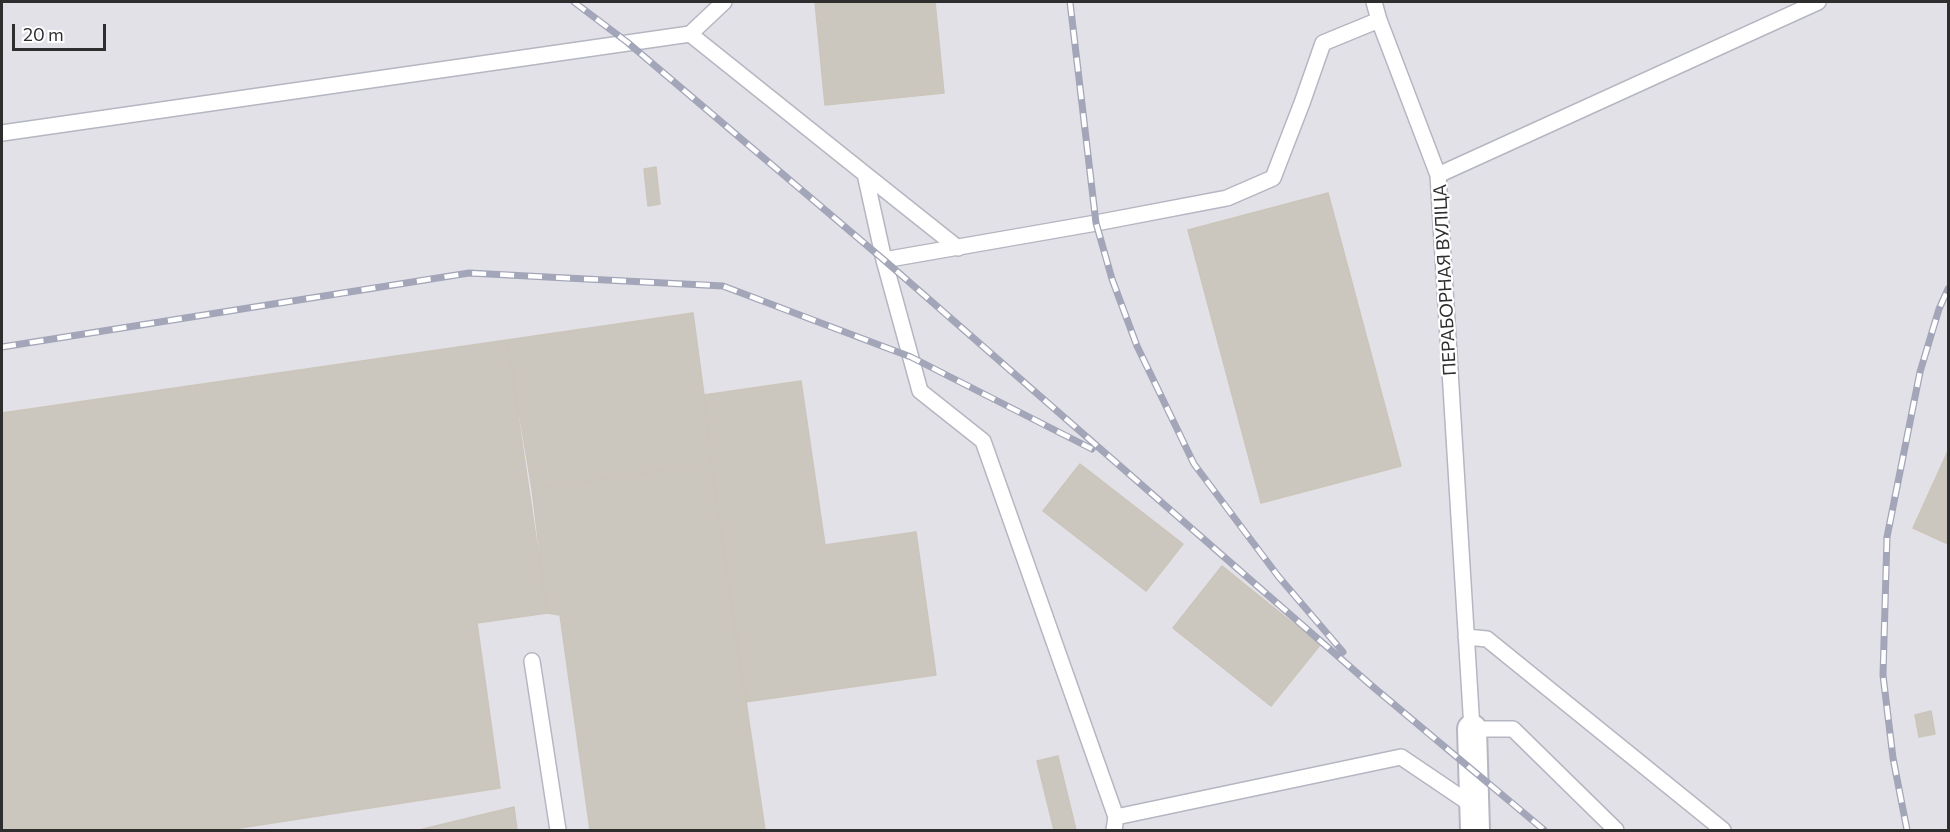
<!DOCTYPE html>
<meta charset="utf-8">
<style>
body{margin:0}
#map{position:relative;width:1950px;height:832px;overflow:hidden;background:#efe9e1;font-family:Commissioner,sans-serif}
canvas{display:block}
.frame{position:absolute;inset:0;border:3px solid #2e2e2e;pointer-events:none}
.scale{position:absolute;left:12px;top:24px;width:94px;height:27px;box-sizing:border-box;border:3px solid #2e2e2e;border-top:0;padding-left:8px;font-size:18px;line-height:21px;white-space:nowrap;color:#2e2e2e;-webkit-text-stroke:4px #fff;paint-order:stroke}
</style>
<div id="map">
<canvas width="1950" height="832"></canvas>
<div class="frame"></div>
<div class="scale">20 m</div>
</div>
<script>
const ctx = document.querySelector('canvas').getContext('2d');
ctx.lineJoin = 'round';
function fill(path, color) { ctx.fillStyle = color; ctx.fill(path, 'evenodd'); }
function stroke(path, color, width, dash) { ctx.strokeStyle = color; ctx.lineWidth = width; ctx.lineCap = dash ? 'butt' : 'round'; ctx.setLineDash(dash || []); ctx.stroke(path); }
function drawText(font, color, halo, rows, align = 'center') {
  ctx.font = font + ' Commissioner,sans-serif'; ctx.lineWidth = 4.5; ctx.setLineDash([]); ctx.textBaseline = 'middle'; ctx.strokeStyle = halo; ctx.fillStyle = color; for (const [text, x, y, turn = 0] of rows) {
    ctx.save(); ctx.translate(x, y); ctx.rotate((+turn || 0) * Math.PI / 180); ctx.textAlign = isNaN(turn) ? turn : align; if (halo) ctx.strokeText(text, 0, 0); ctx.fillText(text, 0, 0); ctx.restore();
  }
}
fill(new Path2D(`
 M 2,2 L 1948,2 L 1948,830 L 2,830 Z`), '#e3e1e8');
const building = new Path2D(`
 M 815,2 L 935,2 L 944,93 L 825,105 Z
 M 656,167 L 660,204 L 648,206 L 644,169 Z
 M 1328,193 L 1401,466 L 1261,503 L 1188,230 Z
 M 693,313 L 704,395 L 711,463 L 532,489 L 507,340 Z
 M 507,340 L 547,613 L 477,623 L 500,788 L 227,830 L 2,830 L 2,413 Z
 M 801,381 L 825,545 L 916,532 L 936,675 L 745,702 L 711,463 L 704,395 Z
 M 1948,451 L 1948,544 L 1913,528 Z
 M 711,463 L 765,830 L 590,830 L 560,615 L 547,613 L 532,489 Z
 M 1080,464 L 1183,544 L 1146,591 L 1043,511 Z
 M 1222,566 L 1320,645 L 1271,706 L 1173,628 Z
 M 1931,711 L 1935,734 L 1919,737 L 1915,715 Z
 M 1058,756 L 1076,830 L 1054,830 L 1037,761 Z
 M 514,807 L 517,830 L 419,830 Z`);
fill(building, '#cbc7bf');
stroke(building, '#cbc5ba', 1.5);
const lane = new Path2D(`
 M 1374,2 L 1379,20 L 1438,175
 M 690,34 L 724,2
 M 2,133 L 690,34 L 865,174 L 884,260 L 920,391 L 983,441 L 1116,817
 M 865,174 L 958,248
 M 884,260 L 1096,223 L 1227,198 L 1273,178 L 1302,103 L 1323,43 L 1379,20
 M 1466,637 L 1487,639 L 1723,830
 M 532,661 L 558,830
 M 1114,830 L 1116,817 L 1401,757 L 1475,807
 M 1616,830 L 1513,729 L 1472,729 L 1438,175 L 1818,2`);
const street = new Path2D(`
 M 1472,729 L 1475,830`);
stroke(lane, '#b4b7c1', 18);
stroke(street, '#b4b7c1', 32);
stroke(lane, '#fff', 15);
stroke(street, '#fff', 28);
const rail = new Path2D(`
 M 574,2 L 627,42 L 884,260 L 1372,686 L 1544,830
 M 1070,2 L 1096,223 L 1112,279 L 1137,346 L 1194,464 L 1278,576 L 1343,652
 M 2,347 L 469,273 L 723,286 L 911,357 L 1092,449
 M 1907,830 L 1893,758 L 1883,675 L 1887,537 L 1920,372 L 1939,309 L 1948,289`);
stroke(rail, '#a3a6b8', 7);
stroke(rail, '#fff', 4.5, [14]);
drawText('18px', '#2e2e2e', '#fff', [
 ["ПЕРАБОРНАЯ ВУЛІЦА",1445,280,-93]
]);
</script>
